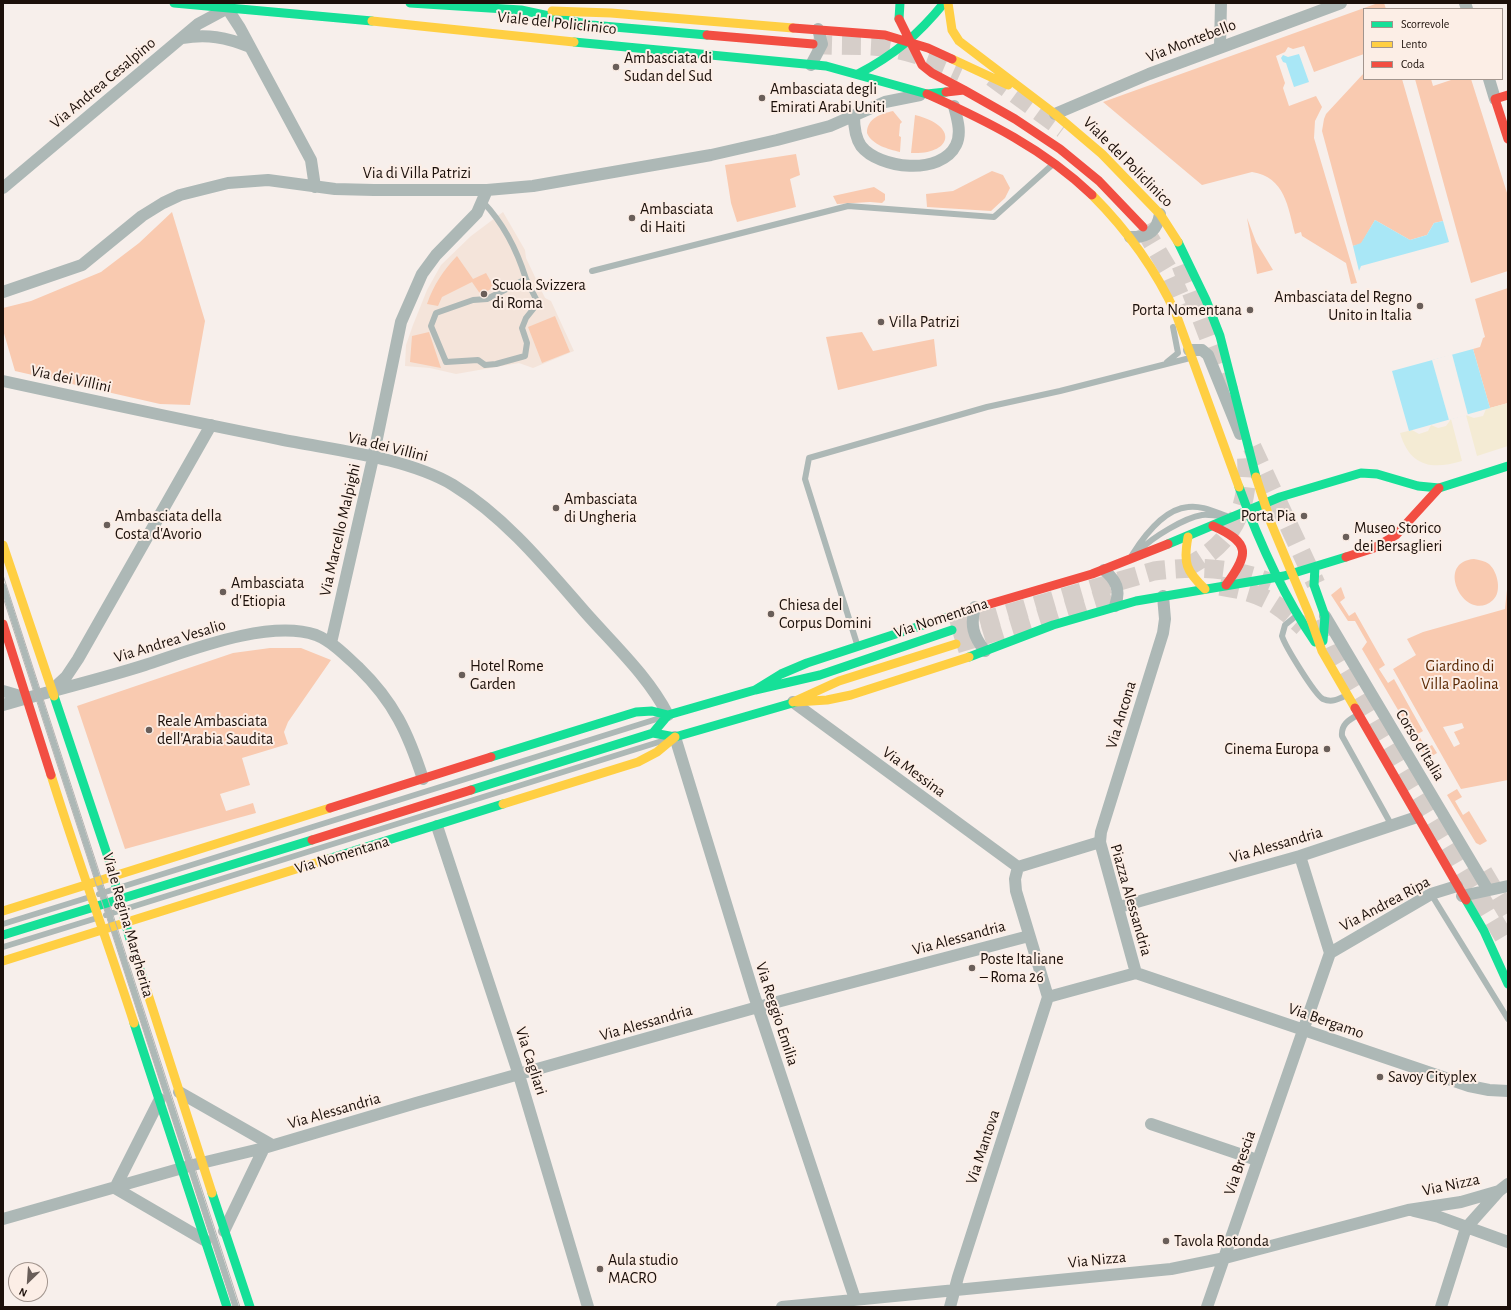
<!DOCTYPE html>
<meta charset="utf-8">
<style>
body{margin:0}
#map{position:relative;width:1511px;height:1310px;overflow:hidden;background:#f7efeb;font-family:"Alegreya Sans",sans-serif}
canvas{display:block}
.frame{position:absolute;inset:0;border:4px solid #1c100a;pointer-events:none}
.legend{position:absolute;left:1363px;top:8px;width:140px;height:72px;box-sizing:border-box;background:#fceee6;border:1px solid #a2958e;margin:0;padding:5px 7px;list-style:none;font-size:12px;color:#1c100a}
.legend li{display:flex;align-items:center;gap:8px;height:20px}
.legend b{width:20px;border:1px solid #a2958e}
.north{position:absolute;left:8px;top:1262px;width:40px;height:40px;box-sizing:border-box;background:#fceee6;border:1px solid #a2958e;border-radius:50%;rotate:205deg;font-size:11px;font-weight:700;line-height:16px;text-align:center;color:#1c100a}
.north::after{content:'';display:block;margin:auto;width:14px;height:18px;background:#695e59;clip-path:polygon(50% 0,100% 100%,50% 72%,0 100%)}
</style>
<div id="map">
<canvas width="1511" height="1310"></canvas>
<div class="frame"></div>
<ul class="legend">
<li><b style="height:5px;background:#16e098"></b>Scorrevole</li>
<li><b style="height:5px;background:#ffcf43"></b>Lento</li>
<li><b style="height:5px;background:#f24e42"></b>Coda</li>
</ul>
<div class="north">N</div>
</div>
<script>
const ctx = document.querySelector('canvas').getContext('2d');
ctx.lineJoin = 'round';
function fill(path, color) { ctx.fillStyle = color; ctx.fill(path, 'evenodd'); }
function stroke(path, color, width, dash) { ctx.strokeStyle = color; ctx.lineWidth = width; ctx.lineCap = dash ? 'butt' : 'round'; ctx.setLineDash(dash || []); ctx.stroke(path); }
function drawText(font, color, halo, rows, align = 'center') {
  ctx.font = font + ' "Alegreya Sans",sans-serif'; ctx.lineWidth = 4; ctx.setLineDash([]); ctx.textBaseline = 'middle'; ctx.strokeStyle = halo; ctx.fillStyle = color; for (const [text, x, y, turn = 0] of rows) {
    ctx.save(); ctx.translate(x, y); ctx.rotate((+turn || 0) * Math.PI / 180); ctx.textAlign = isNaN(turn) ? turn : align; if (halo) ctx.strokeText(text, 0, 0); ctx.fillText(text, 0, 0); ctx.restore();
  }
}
fill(new Path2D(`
 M 503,212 L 525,250 L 526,258 L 545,298 L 551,301 L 574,351 L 533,368 L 519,363 L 456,374 L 430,368 L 405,366 L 406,345 L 413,325 L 427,290 L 441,265 L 471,236 Z`), '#f4e4da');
fill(new Path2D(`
 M 1378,3 L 1384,3 L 1386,9 L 1364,9 L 1364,54 L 1314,72 L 1304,46 L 1293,49 L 1288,47 L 1285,52 L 1276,56 L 1285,83 L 1283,88 L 1289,106 L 1316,96 L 1322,107 L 1315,121 L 1314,138 L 1357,283 L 1351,284 L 1346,263 L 1302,236 L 1301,232 L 1295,234 C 1288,207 1285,177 1252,172 L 1202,185 L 1103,102 Z
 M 1364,73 L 1364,79 L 1402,79 L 1443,221 L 1434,223 L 1427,235 L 1410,240 L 1375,220 L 1361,244 L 1353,246 L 1322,131 L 1324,119 L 1326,114 Z
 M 1415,79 L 1431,79 L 1433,86 L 1454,79 L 1471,79 L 1508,196 L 1508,271 L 1471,283 Z
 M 893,111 L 902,122 L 900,124 L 899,136 L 901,137 L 900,152 C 888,149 872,145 867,133 C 867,118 881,114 893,111 Z
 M 915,115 C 960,126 952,155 911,153 Z
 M 796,154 L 800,175 L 790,179 L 796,207 L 737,222 L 731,203 L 725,165 Z
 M 992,171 L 1003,175 L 1010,188 L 1005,198 L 991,211 L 927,207 L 926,194 L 953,191 Z
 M 874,187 L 885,194 L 885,200 L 882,203 L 870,202 L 837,204 L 833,196 Z
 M 172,212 L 205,321 L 190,405 L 160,404 L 15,371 L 3,330 L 3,308 L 31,301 L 101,272 L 139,243 Z
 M 1247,218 L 1256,242 L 1273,270 L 1257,274 Z
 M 457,256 L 473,279 L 486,273 L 494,287 L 481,295 L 472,282 L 442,297 L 438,306 L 427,304 C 434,284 443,271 457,256 Z
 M 1508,288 L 1508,403 L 1490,408 L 1473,349 L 1480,347 L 1483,338 L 1485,337 L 1475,299 Z
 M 555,316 L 570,352 L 542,363 L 528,327 Z
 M 429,332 L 441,368 L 410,362 L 412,336 Z
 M 862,332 L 873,351 L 934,339 L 937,366 L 838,390 L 826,337 Z
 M 1474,559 C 1479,560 1485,561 1489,564 C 1498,572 1502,592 1493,600 C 1466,625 1433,562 1474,559 Z
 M 1508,580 L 1508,780 L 1461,789 L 1393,669 L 1416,655 L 1407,639 L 1423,632 L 1505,609 ZM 1462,723 L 1464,728 L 1454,732 L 1460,744 L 1454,747 L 1443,727 Z
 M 1341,587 L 1345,598 L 1340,602 L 1349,616 L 1355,612 L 1385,665 L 1379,669 L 1388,683 L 1394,679 L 1423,731 L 1418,734 L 1426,748 L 1432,745 L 1437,753 L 1427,759 L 1362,649 L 1367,642 L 1355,621 L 1348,621 L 1331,595 Z
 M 270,648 L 301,648 L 331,660 L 288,722 L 284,732 L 288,744 L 242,758 L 250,785 L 220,794 L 226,811 L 253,803 L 256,813 L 125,849 L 77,706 L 233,653 Z
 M 1457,789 L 1462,797 L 1455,801 L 1463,815 L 1469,811 L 1487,841 L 1480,845 L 1476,843 L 1447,795 Z`), '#f9cab0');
fill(new Path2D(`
 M 1508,403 L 1508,446 L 1477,456 L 1466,415 L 1474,418 L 1483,416 L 1486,409 Z
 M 1451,419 L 1462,461 C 1432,470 1410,467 1400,433 L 1412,430 L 1419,434 L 1428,431 L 1431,425 L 1438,428 L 1446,426 Z`), '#f4ebd4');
fill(new Path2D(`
 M 1299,54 L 1309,82 L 1294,87 L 1286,63 L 1283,62 L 1281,58 L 1283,55 L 1288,57 Z
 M 1375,220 L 1410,240 L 1427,235 L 1434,223 L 1443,221 L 1449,242 L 1361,266 L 1359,271 L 1353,246 L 1361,243 Z
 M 1473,349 L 1490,408 L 1409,431 L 1392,371 Z`), '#a9e7f6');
fill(new Path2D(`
 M 1452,354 L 1468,415 L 1449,420 L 1432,360 Z`), '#f7efeb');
stroke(new Path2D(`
 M 813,44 C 832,46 852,45 872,46 C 903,48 933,59 961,72
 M 992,77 L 1063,129
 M 1143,227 L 1169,271 L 1187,312
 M 1181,265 L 1229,391
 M 1252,447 L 1316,584
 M 1185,568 C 1235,543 1251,506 1246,451
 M 1220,586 C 1259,592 1274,600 1303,627
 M 1320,619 L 1337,656 L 1508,944
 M 952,630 L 1154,571 C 1193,566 1235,567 1271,583
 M 956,644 L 1111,596
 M 1483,872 L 1508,914`), '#d6cec9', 19, [19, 10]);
stroke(new Path2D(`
 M 483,202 C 504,224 517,250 526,279 L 487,299 L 473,300 L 436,313 L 431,326 L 446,362 L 478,360 L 485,365 L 496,364 L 525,356 L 527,343 L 522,328 L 526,318 L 538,303 L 526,279
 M 592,271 L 848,206 L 994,217 L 1052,165
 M 1167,362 L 1178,353 L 1173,327
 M 1140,550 C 1153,537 1184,518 1202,515 C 1208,514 1215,516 1221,516
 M 1132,555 C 1144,536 1164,509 1188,507 C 1201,505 1215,512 1227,516
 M 3,586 L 236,1307
 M 1296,616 L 1285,625 L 1282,636 C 1285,646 1315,695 1323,699 C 1332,703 1339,699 1347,695
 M 857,644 L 805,479 L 809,458 L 987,407 L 1060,391 L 1190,358
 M 1358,715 C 1348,720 1341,725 1342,736 L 1392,826
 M 99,894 L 660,718
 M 1431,894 L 1508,1019
 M 106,915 L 662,741
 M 3,924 L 90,897
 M 3,947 L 97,918`), '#adb8b6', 6);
stroke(new Path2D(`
 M 1465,3 L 1467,9
 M 227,8 L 240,28 L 311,160 L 315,187
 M 182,38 C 207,34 226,37 250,47
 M 1220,46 L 1221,3
 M 811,65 L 822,44 L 818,29
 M 1489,79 L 1495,99
 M 1055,114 L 1149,74 L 1341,3
 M 854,116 C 854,127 855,137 861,146 C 879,169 941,176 956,145 C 962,133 957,118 954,106
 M 3,188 L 198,24 L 226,9
 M 1130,237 C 1147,238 1157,232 1160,214
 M 3,292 L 82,265 L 142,216 L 163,203 L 180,195 L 228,183 L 268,180 L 335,189 L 374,190 L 487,190 L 533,186 L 711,155 L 777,140 L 830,126 L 885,102 L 920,95
 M 1189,350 L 1202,350 L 1208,355 L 1240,434
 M 3,381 C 95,401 187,421 279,439 C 332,450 406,457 453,485 C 505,517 545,566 585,612 C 614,645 648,676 668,715
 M 1104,570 C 1116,580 1121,590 1115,606
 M 975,607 C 970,625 973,636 985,651
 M 1325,616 L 1488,890
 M 331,643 L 373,458 L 401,322 L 422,274 L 436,255 L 477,213 L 487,190
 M 52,690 L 66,677 L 78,659 L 211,425
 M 3,691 L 27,698
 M 793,702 L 1018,867
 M 3,705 C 50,691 98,680 145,665 C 191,650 269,619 316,635 C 333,642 346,656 359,668 C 394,702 408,733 423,779
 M 675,737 L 754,995 L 855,1299
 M 437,826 L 519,1075 L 588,1307
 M 1300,856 L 1330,953
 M 1462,896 L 1508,886
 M 1119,907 L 1300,856 L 1417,817
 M 1330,953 L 1431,894 L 1457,886
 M 1136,973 L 1469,1086 L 1489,1090 L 1508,1091
 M 1048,997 L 1136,973 L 1100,842 L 1101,832 L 1163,633 L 1165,619 L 1163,596
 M 1048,997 L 1016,891 L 1015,879 L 1018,867 L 1100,842
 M 179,1092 L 272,1145
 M 1151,1124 L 1257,1160
 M 115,1188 L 206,1241
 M 115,1188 L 160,1099
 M 1414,1211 L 1439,1217 L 1508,1242
 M 3,1219 L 193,1165 L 264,1148 L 416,1103 L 758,1007 L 1029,936
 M 224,1231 L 264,1148
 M 782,1307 L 1171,1269 L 1225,1258 L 1408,1210 L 1461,1202 L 1499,1191
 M 950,1307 L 958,1277 L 1048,997
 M 1207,1307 L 1330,953
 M 1441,1307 L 1466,1228 L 1499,1191 L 1508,1184`), '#adb8b6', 12);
stroke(new Path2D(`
 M 174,3 L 372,21
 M 410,3 L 521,10 L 591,25 L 707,35
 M 899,19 L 900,3
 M 574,42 L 826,66 L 927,94 L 946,92
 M 858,74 C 894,55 918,35 944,3
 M 1178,242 L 1206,300 L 1220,336 L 1256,477
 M 1239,487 C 1259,542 1282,594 1315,642
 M 1168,544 L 1280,497 L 1361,473 L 1377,474 L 1418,486 L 1439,488 L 1508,466
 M 1315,567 L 1314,585 L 1325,616 L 1323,641
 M 969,657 L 1053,625 L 1136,601 L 1284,576 L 1346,557
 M 755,690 L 820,675 L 952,630
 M 54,696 L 109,860 L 129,936 L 144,982
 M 653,733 L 668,715 L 755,690 L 781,674 L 807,663 L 966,611
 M 491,757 L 636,712 L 652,711 L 668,715
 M 471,790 L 653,733 L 675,737 L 796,702
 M 328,859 L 503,804
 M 1466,900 L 1484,931 L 1508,984
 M 3,935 L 312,840
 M 134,1023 L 227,1307
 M 212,1193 L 250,1307`), '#16e098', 9);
stroke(new Path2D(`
 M 948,3 L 952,30 L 959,41 L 1055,114 L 1102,154 L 1160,214 L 1178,242
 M 552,11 L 611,13 L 793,28
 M 372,21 L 574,42
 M 952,59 L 1008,85
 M 1092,195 C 1128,231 1155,268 1176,314 L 1239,487
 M 1256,477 L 1271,523 L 1309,614 L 1322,651 L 1355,708
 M 1188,537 C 1183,563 1186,571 1205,589
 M 3,545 L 54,696
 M 793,702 L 839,681 L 956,644
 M 796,702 L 827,700 L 851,695 L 969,657
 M 51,775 C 77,858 107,940 134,1023
 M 503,804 L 638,762 L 657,752 L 675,737
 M 3,911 L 330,808
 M 3,961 L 328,859
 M 144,982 L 212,1193`), '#ffcf43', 9);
stroke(new Path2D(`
 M 899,19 L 922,65 L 932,73 L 964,90
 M 793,28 L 885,35 L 928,48 L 952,59
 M 707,35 L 813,44
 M 946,92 L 964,90 L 1015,119 L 1060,149 L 1099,181 L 1143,227
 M 927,94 C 987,121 1044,149 1092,195
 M 1508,95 L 1495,99 L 1508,139
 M 1213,526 C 1251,543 1249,554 1226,585
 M 1346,557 L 1374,548 L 1396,535 L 1439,488
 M 966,611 L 1092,574 L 1168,544
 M 3,624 L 51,775
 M 1355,708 L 1466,900
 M 330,808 L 491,757
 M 312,840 L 471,790`), '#f24e42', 9);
stroke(new Path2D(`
 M 3,575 L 240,1307
 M 3,597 L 233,1307`), '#b6b6b4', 1);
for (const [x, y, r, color] of [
 [616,67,4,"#695e59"],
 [762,98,4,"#695e59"],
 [632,218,4,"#695e59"],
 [484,294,4,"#695e59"],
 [1420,306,4,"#695e59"],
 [1250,310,4,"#695e59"],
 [881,322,4,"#695e59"],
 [556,508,4,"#695e59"],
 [1304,516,4,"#695e59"],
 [107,525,4,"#695e59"],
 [1346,537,4,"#695e59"],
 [223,592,4,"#695e59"],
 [771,614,4,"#695e59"],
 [462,675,4,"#695e59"],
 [149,730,4,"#695e59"],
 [1327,749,4,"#695e59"],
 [972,968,4,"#695e59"],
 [1380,1077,4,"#695e59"],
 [1166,1241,4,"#695e59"],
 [600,1269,4,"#695e59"]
]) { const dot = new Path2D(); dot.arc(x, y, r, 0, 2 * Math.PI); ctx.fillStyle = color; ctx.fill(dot); stroke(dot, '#fceee6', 1.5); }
drawText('16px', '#1c100a', '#fceee6', [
 ["Viale del Policlinico",557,23,6],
 ["Via Montebello",1191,41,-21],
 ["Via Andrea Cesalpino",103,83,-40],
 ["Viale del Policlinico",1128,162,45],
 ["Via di Villa Patrizi",417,173],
 ["Via dei Villini",71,379,12],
 ["Via dei Villini",388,447,14],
 ["Via Marcello Malpighi",340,530,-77],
 ["Via Nomentana",941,618,-18],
 ["Via Andrea Vesalio",170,641,-17],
 ["Via Ancona",1121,715,-73],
 ["Corso d'Italia",1420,745,59],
 ["Via Messina",914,772,36],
 ["Via Alessandria",1276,845,-16],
 ["Via Nomentana",342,855,-17],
 ["Piazza Alessandria",1131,900,74],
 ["Via Andrea Ripa",1385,904,-28],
 ["Viale Regina Margherita",128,925,74],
 ["Via Alessandria",959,938,-15],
 ["Via Reggio Emilia",777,1014,72],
 ["Via Bergamo",1326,1021,19],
 ["Via Alessandria",646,1023,-16],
 ["Via Cagliari",531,1061,72],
 ["Via Alessandria",334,1111,-16],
 ["Via Mantova",983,1147,-72],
 ["Via Brescia",1240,1163,-71],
 ["Via Nizza",1451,1185,-12],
 ["Via Nizza",1097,1260,-6]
]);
drawText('16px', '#1c100a', '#fceee6', [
 ["Ambasciata di",624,58],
 ["Sudan del Sud",624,76],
 ["Ambasciata degli",770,89],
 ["Emirati Arabi Uniti",770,107],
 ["Ambasciata",640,209],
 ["di Haiti",640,227],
 ["Scuola Svizzera",492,285],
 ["di Roma",492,303],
 ["Ambasciata del Regno",1412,297,"right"],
 ["Unito in Italia",1412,315,"right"],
 ["Porta Nomentana",1242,310,"right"],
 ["Villa Patrizi",889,322],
 ["Ambasciata",564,499],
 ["di Ungheria",564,517],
 ["Ambasciata della",115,516],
 ["Costa d'Avorio",115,534],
 ["Porta Pia",1296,516,"right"],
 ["Museo Storico",1354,528],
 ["dei Bersaglieri",1354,546],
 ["Ambasciata",231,583],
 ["d'Etiopia",231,601],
 ["Chiesa del",779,605],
 ["Corpus Domini",779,623],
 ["Hotel Rome",470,666],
 ["Garden",470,684],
 ["Reale Ambasciata",157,721],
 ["dell'Arabia Saudita",157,739],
 ["Cinema Europa",1319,749,"right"],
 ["Poste Italiane",980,959],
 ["– Roma 26",980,977],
 ["Savoy Cityplex",1388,1077],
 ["Tavola Rotonda",1174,1241],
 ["Aula studio",608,1260],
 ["MACRO",608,1278]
], 'left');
drawText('16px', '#5b2803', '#fceee6', [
 ["Giardino di",1460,666],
 ["Villa Paolina",1460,684]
]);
</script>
